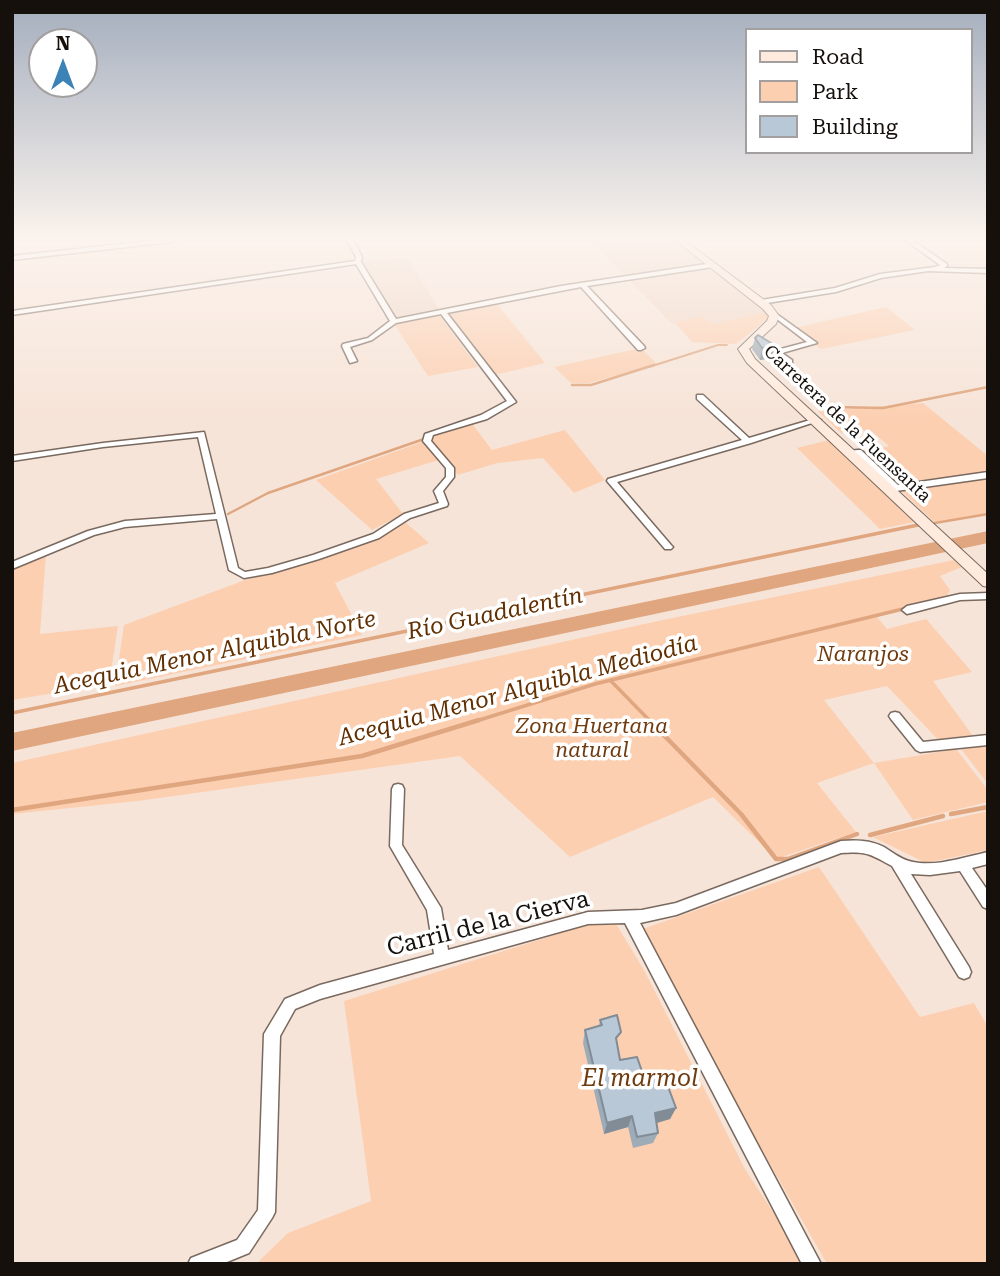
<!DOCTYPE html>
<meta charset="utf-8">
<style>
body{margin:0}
#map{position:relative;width:1000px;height:1276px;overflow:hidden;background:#f7e4d8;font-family:"Roboto Serif",serif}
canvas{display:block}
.frame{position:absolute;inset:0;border:14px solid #16100c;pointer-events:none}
.legend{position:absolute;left:745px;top:28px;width:228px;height:126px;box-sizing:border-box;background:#fff;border:2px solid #a29f9e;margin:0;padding:9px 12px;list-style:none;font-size:21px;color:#16100c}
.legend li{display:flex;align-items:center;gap:14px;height:35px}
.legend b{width:35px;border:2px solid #a29f9e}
.north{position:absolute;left:28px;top:28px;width:70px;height:70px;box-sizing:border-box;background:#fff;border:2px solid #a29f9e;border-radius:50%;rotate:0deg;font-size:19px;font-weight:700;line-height:28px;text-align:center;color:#16100c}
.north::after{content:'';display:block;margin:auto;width:24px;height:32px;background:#3b83b7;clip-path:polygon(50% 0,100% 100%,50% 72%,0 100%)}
</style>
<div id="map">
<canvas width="1000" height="1276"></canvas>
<div class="frame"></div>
<ul class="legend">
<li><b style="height:9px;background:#ffebdd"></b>Road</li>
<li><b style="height:19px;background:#fccfb1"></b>Park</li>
<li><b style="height:19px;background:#b8c8d6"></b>Building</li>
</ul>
<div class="north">N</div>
</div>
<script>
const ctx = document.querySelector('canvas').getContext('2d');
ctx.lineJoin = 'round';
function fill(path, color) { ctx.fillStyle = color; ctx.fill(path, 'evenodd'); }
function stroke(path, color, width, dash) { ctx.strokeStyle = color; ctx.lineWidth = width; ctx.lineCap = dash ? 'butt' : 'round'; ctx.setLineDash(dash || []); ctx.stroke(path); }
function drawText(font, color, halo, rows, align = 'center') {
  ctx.font = font + ' "Roboto Serif",serif'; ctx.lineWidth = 7; ctx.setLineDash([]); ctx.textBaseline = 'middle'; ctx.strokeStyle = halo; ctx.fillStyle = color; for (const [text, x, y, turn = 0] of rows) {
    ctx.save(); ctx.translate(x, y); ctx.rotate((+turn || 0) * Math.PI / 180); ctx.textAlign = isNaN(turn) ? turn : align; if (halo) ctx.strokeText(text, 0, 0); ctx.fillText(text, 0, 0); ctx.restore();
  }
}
fill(new Path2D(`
 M 591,240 L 673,240 L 705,265 L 626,277 Z
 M 407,258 L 440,310 L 394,321 L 358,262 Z
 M 707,268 L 767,312 L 712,324 L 701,316 L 672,324 L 629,280 Z`), '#f0d6c6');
fill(new Path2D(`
 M 497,304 L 545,363 L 494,375 L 447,313 Z
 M 886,307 L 915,330 L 821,349 L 794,328 Z
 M 767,312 L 768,319 L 736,344 L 692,342 L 675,323 L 701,316 L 712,324 Z
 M 439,315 L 478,367 L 428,376 L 394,324 Z
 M 641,348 L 657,364 L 589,383 L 571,383 L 554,367 Z
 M 923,403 L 988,456 L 988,514 L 935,523 L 861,452 L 889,446 L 870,430 L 841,433 L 818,411 Z
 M 470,421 L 492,450 L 565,430 L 605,480 L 574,493 L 543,458 L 497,463 L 458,475 L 427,441 L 429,434 Z
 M 829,440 L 914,522 L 880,529 L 797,448 Z
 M 422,442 L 439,460 L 376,479 L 403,514 L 372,530 L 316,480 Z
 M 404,521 L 429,543 L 335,583 L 362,635 L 115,686 L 124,625 Z
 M 46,554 L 40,634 L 118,626 L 109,684 L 12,700 L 12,569 Z
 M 954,560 L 962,567 L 940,576 L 950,590 L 946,598 L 877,617 L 887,629 L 926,619 L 972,672 L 933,681 L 973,736 L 944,746 L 887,686 L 824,700 L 874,763 L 956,749 L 988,790 L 988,802 L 913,820 L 874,763 L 817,783 L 856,832 L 776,859 L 713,797 L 570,857 L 460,756 L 138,801 L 12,814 L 12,763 L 658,621 Z
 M 988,744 L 988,784 L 961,749 Z
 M 988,811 L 988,850 L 926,863 L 873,837 Z
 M 819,867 L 920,1017 L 974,1003 L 988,1027 L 988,1264 L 827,1264 L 637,931 Z
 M 612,917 L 644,970 L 745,1169 L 807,1264 L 259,1264 L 259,1261 L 288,1233 L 371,1201 L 344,1001 Z`), '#fccfb1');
stroke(new Path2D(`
 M 649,367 L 718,345 L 727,345`), '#dfa67f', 2);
stroke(new Path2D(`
 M 572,385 L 591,385 L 654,365
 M 834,407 L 883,408 L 988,387
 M 228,514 L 268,493 L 424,439
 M 935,523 L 988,514`), '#dfa67f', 2.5);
stroke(new Path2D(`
 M 610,680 L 651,722
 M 12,713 L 918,525
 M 473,722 L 595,684 L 907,608`), '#dfa67f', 3.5);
stroke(new Path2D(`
 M 649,720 L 741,814 L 776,859 L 788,859 L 857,834
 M 12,810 L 362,756 L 479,720
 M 951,814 L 988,807
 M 870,835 L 943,816`), '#dfa67f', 4.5);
fill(new Path2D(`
 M 988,531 L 988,543 L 12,751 L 12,733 Z`), '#dfa67f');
const street = new Path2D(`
 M 157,240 L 175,240 L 172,242 L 12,260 L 12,256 Z
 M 347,240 L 353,240 L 362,257 L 361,262 L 396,319 L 561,286 L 713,263 L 716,265 L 713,267 L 587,286 L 644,346 L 645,348 L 641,350 L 638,350 L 581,287 L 447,313 L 516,402 L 487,419 L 433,435 L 431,441 L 454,468 L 454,477 L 443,491 L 448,504 L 447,506 L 410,518 L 379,538 L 319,559 L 272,573 L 244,578 L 229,570 L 217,519 L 125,527 L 94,535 L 12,569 L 12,562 L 88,531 L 125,521 L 216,514 L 198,437 L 103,447 L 12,461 L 12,456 L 103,443 L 204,432 L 238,568 L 245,572 L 268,568 L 313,555 L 373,534 L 404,514 L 439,503 L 434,491 L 446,477 L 446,468 L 423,441 L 425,434 L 481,415 L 507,401 L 441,314 L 396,323 L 372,340 L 350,347 L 357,361 L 350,363 L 342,346 L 343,344 L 368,338 L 390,321 L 356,264 L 12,315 L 12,311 L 355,261 L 356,257 Z
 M 905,240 L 912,240 L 947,264 L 947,266 L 944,268 L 988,269 L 988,273 L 928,271 L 881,278 L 836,292 L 761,304 L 758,302 L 761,300 L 835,288 L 880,274 L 935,267 L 940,265 Z
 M 771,310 L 817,343 L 782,353 L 792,360 L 792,364 L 786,364 L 768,349 L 772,347 L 777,350 L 807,342 L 769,313 L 769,311 Z
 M 697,395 L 703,395 L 749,438 L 817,418 L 821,420 L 751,443 L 617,482 L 671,545 L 673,547 L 671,549 L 665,549 L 607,481 L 608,479 L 742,440 L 697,399 Z
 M 858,450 L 861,450 L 898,485 L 988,472 L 988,478 L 896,491 L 893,490 L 856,455 L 851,456 L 847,453 L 848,451 Z
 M 988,593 L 988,599 L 960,600 L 907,614 L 902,610 L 907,606 L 960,594 Z
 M 895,712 L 899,713 L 923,742 L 988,735 L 988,745 L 920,752 L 916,750 L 891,719 L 889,716 L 891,713 Z
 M 398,784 L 402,785 L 404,789 L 402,845 L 441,908 L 448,950 L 588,912 L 642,910 L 676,903 L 841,841 C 856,840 870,840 884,847 C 893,853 902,860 913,862 C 936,867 965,857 988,852 L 988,864 L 972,868 L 988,891 L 988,909 L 983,907 L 960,871 L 930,875 L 911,874 L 969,967 L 971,972 L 969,977 L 964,979 L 959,977 L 892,866 C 870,854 867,851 841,853 L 676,915 L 640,923 L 821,1264 L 802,1264 L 625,923 L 588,924 L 320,999 L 295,1009 L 280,1036 L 275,1212 L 272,1218 L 249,1253 L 222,1264 L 188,1264 L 191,1258 L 237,1240 L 258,1210 L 264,1034 L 285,999 L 320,985 L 434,954 L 427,910 L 390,846 L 392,789 L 394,785 Z`);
const secondary = new Path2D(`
 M 675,240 L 684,240 L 771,305 L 779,316 L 776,324 L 749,349 L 755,359 L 988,574 L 988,587 L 983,586 L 747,363 L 738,349 L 767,321 L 769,316 L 763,309 Z`);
stroke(street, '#79695f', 3);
stroke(secondary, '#79695f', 2);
fill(street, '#fff');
fill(secondary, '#ffebdd');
fill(new Path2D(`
 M 755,338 L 773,358 L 760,360 L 752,349 Z
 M 600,1020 L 617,1045 L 620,1060 L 645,1080 L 676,1108 L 670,1119 L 656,1123 L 658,1133 L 653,1143 L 633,1148 L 628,1127 L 604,1134 L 583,1043 L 585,1030 L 599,1026 Z`), '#9eacb8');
fill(new Path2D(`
 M 776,346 L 773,358 L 760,360 L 762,348 Z
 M 676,1108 L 670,1119 L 650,1125 L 655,1113 Z
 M 632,1116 L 628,1127 L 604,1134 L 607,1123 Z`), '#818c96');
const building = new Path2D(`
 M 758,335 L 776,346 L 762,348 L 755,338 Z
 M 617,1015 L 621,1032 L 616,1038 L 620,1060 L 637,1057 L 645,1080 L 664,1076 L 676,1108 L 655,1113 L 658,1133 L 637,1137 L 632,1116 L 607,1123 L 585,1030 L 602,1025 L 600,1020 Z`);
fill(building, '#b8c8d6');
stroke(building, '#818c96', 2);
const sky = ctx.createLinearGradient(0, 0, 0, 419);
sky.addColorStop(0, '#a4aebe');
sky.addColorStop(0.57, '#fbf3ed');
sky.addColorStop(1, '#fbf3ed00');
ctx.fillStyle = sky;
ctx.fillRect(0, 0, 1000, 419);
drawText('18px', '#16100c', '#fff', [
 ["Carretera de la Fuensanta",847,424,43]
]);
drawText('italic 21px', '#703b0f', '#fff', [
 ["Naranjos",863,655],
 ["Zona Huertana",592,727],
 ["natural",592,751]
]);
drawText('italic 23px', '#622f00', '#fff', [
 ["Río Guadalentín",495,614,-12],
 ["Acequia Menor Alquibla Norte",215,653,-12],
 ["Acequia Menor Alquibla Mediodía",518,691,-15]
]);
drawText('24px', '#16100c', '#fff', [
 ["Carril de la Cierva",488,924,-14]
]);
drawText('italic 24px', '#703b0f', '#fff', [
 ["El marmol",640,1079]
]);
</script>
